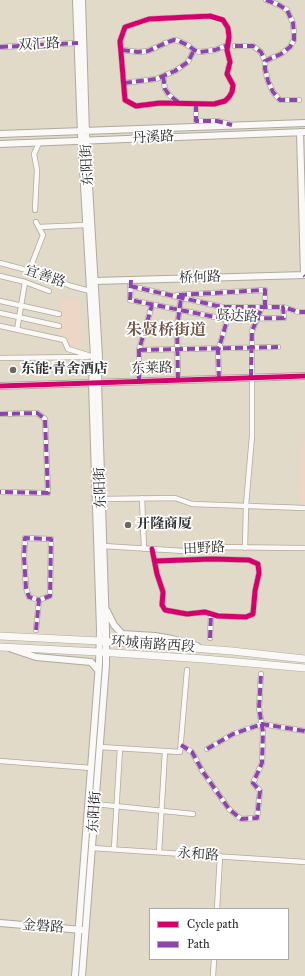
<!DOCTYPE html>
<meta charset="utf-8">
<style>
body{margin:0}
#map{position:relative;width:305px;height:976px;overflow:hidden;background:#e2dac8;font-family:"IM FELL Great Primer",serif}
canvas{display:block}
.legend{position:absolute;left:149px;top:908px;width:140px;height:52px;box-sizing:border-box;background:#fff;border:1px solid #aaa;margin:0;padding:5px 7px;list-style:none;font-size:12px;color:#2b2b2b}
.legend li{display:flex;align-items:center;gap:8px;height:20px}
.legend b{width:20px;border:1px solid #aaa}
</style>
<div id="map">
<canvas width="305" height="976"></canvas>
<ul class="legend">
<li><b style="height:5px;background:#d6006c"></b>Cycle path</li>
<li><b style="height:5px;background:#8e44ad"></b>Path</li>
</ul>
</div>
<script>
const context = document.querySelector('canvas').getContext('2d');
context.lineJoin = 'round';
function paint(path, color) {
  context.fillStyle = color;
  context.fill(path, 'evenodd');
}
function toPath(rows) {
  const path = new Path2D();
  for (const r of rows) {
    path.moveTo(r[0], r[1]);
    for (let i = 2; i < r.length; i += 2) path.lineTo(r[i], r[i + 1]);
  }
  return path;
}
function strokePath(path, color, width, dash) {
  context.strokeStyle = color;
  context.lineWidth = width;
  context.lineCap = dash ? 'butt' : 'round';
  context.setLineDash(dash || []);
  context.stroke(path);
}
function write(font, color, halo, rows, align = 'center') {
  context.font = font + ' "IM FELL Great Primer","Noto Serif SC",serif';
  context.lineWidth = 3.5;
  context.setLineDash([]);
  context.textBaseline = 'middle';
  context.strokeStyle = halo;
  context.fillStyle = color;
  for (const [text, x, y, turn = 0] of rows) {
    context.save();
    context.translate(x, y);
    context.rotate((+turn || 0) * Math.PI / 180);
    context.textAlign = isNaN(turn) ? turn : align;
    if (halo) context.strokeText(text, 0, 0);
    context.fillText(text, 0, 0);
    context.restore();
  }
}
const built = toPath([
 [60,300,79,300,82,348,70,347,66,341,61,337],
 [302,442,305,442,305,503,299,502]
]);
const street = toPath([
 [266,0,279,5,287,10,293,23,294,34,294,40,290,47,281,54,265,61,265,69,268,81,273,92,280,100,299,100],
 [210,16,223,20,228,28,229,37,227,50,230,62,227,74,233,85,232,92,229,97,225,101,214,104,160,103,136,106,125,100,120,41,125,27,149,19,210,16],
 [235,46,253,46,261,52,265,61],
 [0,47,78,43],
 [122,50,138,52,148,51,168,42,174,40,179,41,189,46,194,50,200,52,215,50,228,45],
 [163,76,165,89,169,95,180,104],
 [124,83,156,79,175,71,188,62,194,50],
 [196,104,196,121,217,121,229,124],
 [35,210,37,170,34,154,39,143],
 [39,227,86,225],
 [0,263,38,273,71,286,90,291],
 [29,271,43,235,36,222],
 [0,276,25,282,49,291],
 [131,280,130,300,225,319,284,318,283,307,299,312,305,312],
 [130,286,222,307,283,307],
 [177,295,265,290,265,307],
 [0,301,59,314],
 [0,313,59,326],
 [0,326,64,340,68,349,94,357],
 [17,330,25,282],
 [139,350,278,347],
 [0,358,88,357],
 [219,379,218,351,231,307],
 [178,380,177,328,181,298],
 [139,381,139,350,152,305],
 [0,414,37,413,45,419,48,493,0,492],
 [142,498,144,549],
 [102,499,175,498,192,504,305,508],
 [103,546,184,551,208,547,305,548],
 [245,548,246,505,252,436,252,331,262,307],
 [152,549,157,574,163,592,162,605,165,610,187,614,205,612,218,616,246,617,253,614,255,591,259,573,258,564,249,560,212,559,155,561],
 [36,630,39,600,50,596,51,539,25,538,24,557,26,588,29,597,39,600],
 [210,638,211,614],
 [181,745,192,752,203,772,229,809,241,819,257,818,260,791,253,783,262,763,263,732,259,708,261,674],
 [100,747,180,752,187,670],
 [207,749,233,734,262,724,305,731],
 [0,761,91,768],
 [95,804,193,814],
 [92,848,305,862],
 [114,849,120,748],
 [159,852,165,751],
 [217,909,220,856],
 [213,976,214,959]
]);
const secondary = toPath([
 [82,0,86,134,99,357,98,382,106,630,106,665,82,976],
 [300,132,304,275],
 [0,134,305,123],
 [0,144,305,132],
 [95,281,305,275],
 [0,386,305,376],
 [107,611,114,625,122,634,155,636,172,639,197,646],
 [12,649,36,657,91,662,98,670],
 [0,923,82,930],
 [75,976,99,664,100,630,92,383,94,357,81,134,76,0]
]);
const primary = toPath([
 [0,636,100,641,232,651,305,659],
 [0,647,99,652,204,659,305,668]
]);
const quiet = toPath([
 [266,0,279,5,287,10,293,23,294,34,294,40,290,47,281,54,265,61,265,69,268,81,273,92,280,100,299,100],
 [235,46,253,46,261,52,265,61],
 [0,47,78,43],
 [122,50,138,52,148,51,168,42,174,40,179,41,189,46,194,50,200,52,215,50,228,45],
 [163,76,165,89,169,95,178,102],
 [124,83,156,79,175,71,188,62,194,50],
 [196,104,196,121,217,121,232,125],
 [304,275,305,276],
 [131,280,130,300,225,319,284,318,283,307,299,312,305,312],
 [130,286,222,307,283,307],
 [179,295,265,290,265,307],
 [139,350,278,347],
 [251,377,252,331,262,307],
 [219,379,218,351,231,307],
 [178,380,177,328,181,298],
 [139,381,139,350,152,305],
 [0,414,37,413,45,419,48,493,0,492],
 [36,630,39,600,50,596,51,539,25,538,24,557,26,588,29,597,39,600],
 [210,638,211,614],
 [181,745,192,752,203,772,229,809,241,819,257,818,260,791,253,783,262,763,263,732,259,708,261,674],
 [207,749,233,734,262,724,305,731]
]);
const cycleway = toPath([
 [210,16,223,20,228,28,229,37,227,50,230,62,227,74,233,85,232,92,229,97,225,101,214,104,160,103,136,106,125,100,120,41,125,27,149,19,210,16],
 [0,386,305,376],
 [152,549,157,574,163,592,162,605,165,610,187,614,205,612,218,616,246,617,253,614,255,591,259,573,258,564,249,560,212,559,155,561]
]);
const markers = [
 [13,370,4,"#6b6862"],
 [128,525,4,"#6b6862"]
];
const streetNames = [
 ["双汇路",39,45,-3],
 ["丹溪路",153,138,-3],
 ["东阳街",88,165,-93],
 ["宜善路",45,277,19],
 ["桥何路",200,278,-2],
 ["贤达路",237,317,2],
 ["东莱路",152,369,-2],
 ["东阳街",101,488,-92],
 ["田野路",204,549,-3],
 ["环城南路西段",153,645,4],
 ["东阳街",95,812,-86],
 ["永和路",198,855,4],
 ["金磐路",43,927,4]
];
const poiNames = [
 ["东能·青舍酒店",21,370],
 ["开隆商厦",136,525]
];
const quarterNames = [
 ["朱贤桥街道",166,331]
];
paint(built, '#edd6c6');
strokePath(street, '#aeaa9e', 6);
strokePath(secondary, '#aeaa9e', 8);
strokePath(primary, '#aeaa9e', 8);
strokePath(street, '#fbf9f7', 4.5);
strokePath(secondary, '#fbf9f7', 6);
strokePath(primary, '#fbf9f7', 7);
strokePath(quiet, '#8e44ad', 4, [8, 4]);
strokePath(cycleway, '#d6006c', 5);
for (const [x, y, r, color] of markers) {
  const dot = new Path2D();
  dot.arc(x, y, r, 0, 2 * Math.PI);
  context.fillStyle = color;
  context.fill(dot);
  strokePath(dot, '#fff', 1.5);
}
write('14px', '#2b2b2b', '#fff', streetNames);
write('bold 14px', '#2b2b2b', '#fff', poiNames, 'left');
write('bold 16px', '#6f5648', '#fff', quarterNames);
</script>
